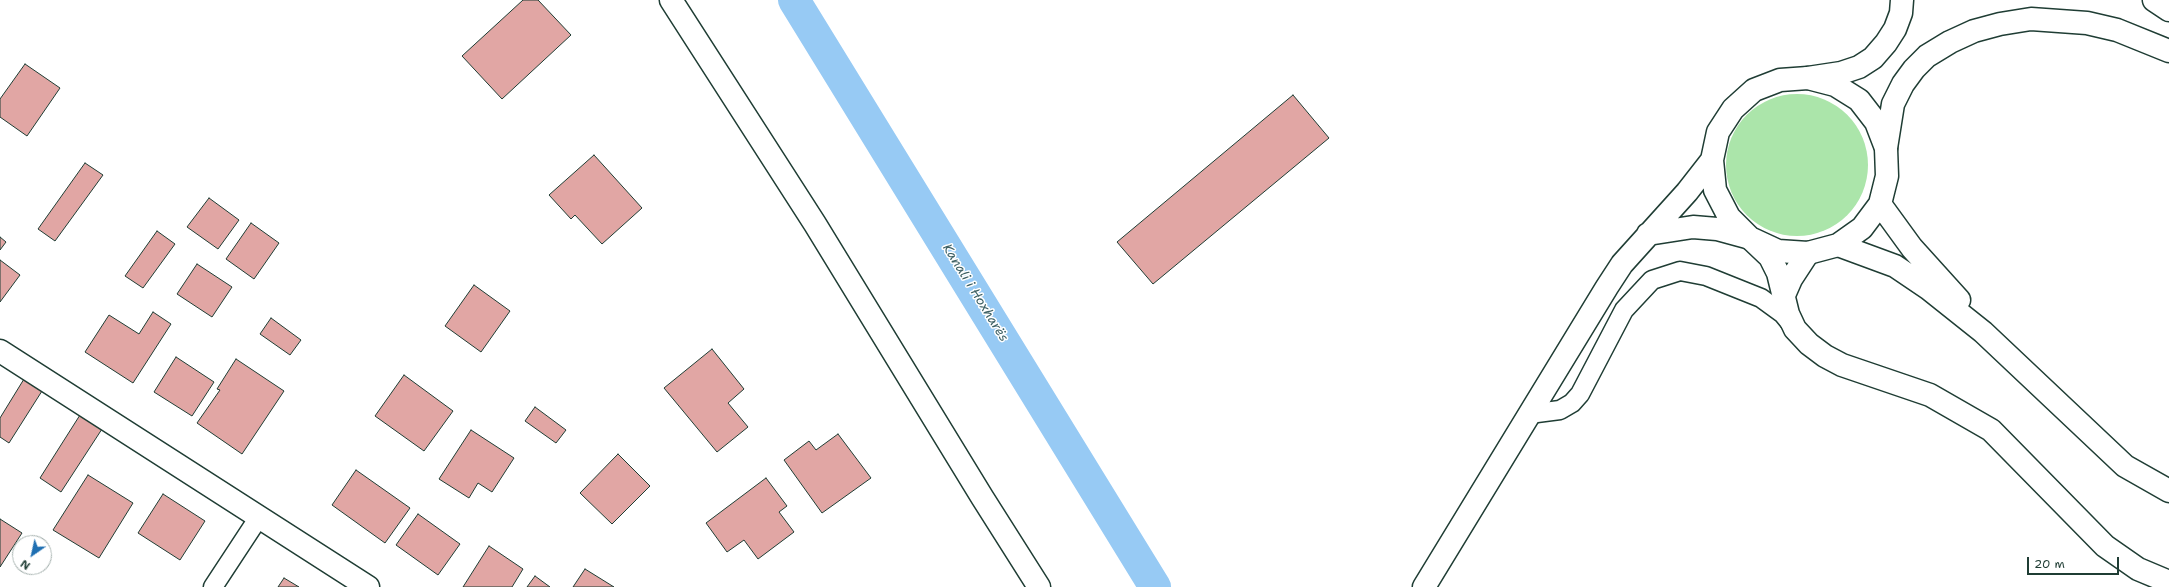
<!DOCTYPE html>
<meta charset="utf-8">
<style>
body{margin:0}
#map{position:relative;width:2169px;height:587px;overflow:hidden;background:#fff;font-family:"Shantell Sans",sans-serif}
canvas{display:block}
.north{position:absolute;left:12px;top:535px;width:40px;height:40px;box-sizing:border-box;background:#fff;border:1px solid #a5b1ae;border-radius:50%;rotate:214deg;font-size:11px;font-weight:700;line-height:16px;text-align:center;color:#1f3d34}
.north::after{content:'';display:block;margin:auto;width:14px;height:18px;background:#1f6fb2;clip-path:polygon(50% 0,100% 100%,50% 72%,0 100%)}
.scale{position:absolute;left:2027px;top:557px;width:92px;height:18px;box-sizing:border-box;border:2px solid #1f3d34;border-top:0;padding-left:5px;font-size:12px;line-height:14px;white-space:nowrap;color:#1f3d34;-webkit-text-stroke:3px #fff;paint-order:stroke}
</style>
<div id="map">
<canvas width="2169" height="587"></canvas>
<div class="north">N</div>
<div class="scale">20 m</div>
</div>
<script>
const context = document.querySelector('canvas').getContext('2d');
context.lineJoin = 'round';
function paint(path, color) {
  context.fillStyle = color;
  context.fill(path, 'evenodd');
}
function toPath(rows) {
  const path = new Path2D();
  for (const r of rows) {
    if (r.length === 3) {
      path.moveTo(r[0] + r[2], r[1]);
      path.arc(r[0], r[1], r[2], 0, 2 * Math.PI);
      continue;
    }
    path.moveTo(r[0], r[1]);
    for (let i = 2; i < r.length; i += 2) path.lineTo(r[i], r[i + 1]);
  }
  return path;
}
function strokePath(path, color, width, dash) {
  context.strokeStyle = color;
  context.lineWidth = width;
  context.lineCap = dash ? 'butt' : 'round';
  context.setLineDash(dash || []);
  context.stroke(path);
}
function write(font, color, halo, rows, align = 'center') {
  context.font = font + ' "Shantell Sans",sans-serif';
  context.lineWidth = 3;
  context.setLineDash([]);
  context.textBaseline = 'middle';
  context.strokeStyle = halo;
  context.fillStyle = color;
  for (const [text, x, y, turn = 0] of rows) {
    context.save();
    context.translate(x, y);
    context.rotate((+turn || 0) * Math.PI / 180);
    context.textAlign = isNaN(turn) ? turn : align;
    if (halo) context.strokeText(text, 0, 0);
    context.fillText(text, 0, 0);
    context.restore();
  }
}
const green = toPath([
 [1797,165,71]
]);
const canal = toPath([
 [794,0,1155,587]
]);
const building = toPath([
 [523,0,538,0,571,35,502,99,462,56,523,0],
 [25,64,60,88,27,136,0,117,0,99,25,64],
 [1293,95,1329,138,1153,284,1117,242,1293,95],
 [594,155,642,208,602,244,575,215,571,219,549,195,594,155],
 [85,163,103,175,55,241,38,229,85,163],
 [209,198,239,220,218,249,187,227,209,198],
 [251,223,279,243,254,279,226,259,251,223],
 [157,231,175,244,143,288,125,276,157,231],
 [0,237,6,242,0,250,0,237],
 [0,260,20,275,0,302,0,260],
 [197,264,232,287,212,317,177,294,197,264],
 [474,285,510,311,481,352,445,326,474,285],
 [153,312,171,324,133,383,85,352,109,315,139,334,153,312],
 [271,318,301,340,290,355,260,334,271,318],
 [712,349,744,389,728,403,748,427,717,452,664,388,712,349],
 [176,357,214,382,192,416,154,392,176,357],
 [236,359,284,391,242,454,197,423,220,390,217,389,236,359],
 [404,375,453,411,424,451,375,416,404,375],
 [24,379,42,391,9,443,0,437,0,418,24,379],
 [535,407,566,430,556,443,525,421,535,407],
 [80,415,102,429,61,492,40,478,80,415],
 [471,430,514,458,492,492,478,483,469,498,439,479,471,430],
 [838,434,871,478,822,513,784,460,809,441,816,450,838,434],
 [618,454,650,486,612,524,580,493,618,454],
 [356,470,410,508,385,543,332,505,356,470],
 [88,475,133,503,99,558,53,530,88,475],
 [766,478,787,506,779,512,794,532,758,559,744,540,727,552,706,523,766,478],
 [163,494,205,521,180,560,138,533,163,494],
 [418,514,460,544,438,575,396,545,418,514],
 [0,519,22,533,0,567,0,519],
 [489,546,523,569,512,587,463,587,489,546],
 [585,569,614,587,573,587,585,569],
 [535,576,550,587,527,587,535,576],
 [284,578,299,587,278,587,284,578]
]);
const lane = toPath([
 [1529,414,1560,410,1572,403,1580,394,1624,310,1652,280,1680,271,1706,276,1761,298,1783,314,1792,325],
 [213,587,259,517]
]);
const street = toPath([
 [671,0,815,224,982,497,1039,587],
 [1751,239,1770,257,1778,273,1788,314,1795,329,1809,344,1825,356,1842,365,1930,395,1991,430,2105,546,2138,569,2169,582],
 [1784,295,1791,279,1808,253],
 [0,351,368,587]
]);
const secondary = toPath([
 [1880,204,1912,248,1959,300],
 [1648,234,1693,227,1717,229,1750,238,1778,251,1808,253,1838,245,1862,228,1880,204,1887,176,1886,148,1876,122,1859,100,1835,85,1808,78,1780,80,1754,90,1733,109,1718,132,1712,160,1715,190,1729,217,1750,238],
 [1838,245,1895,266,1929,289,1983,332,2125,466,2169,491],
 [1424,587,1607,287,1622,264,1687,192,1712,160]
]);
const highway = toPath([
 [2154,0,2169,10],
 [1808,78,1841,73,1859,67,1873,58,1886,43,1895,29,1901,13,1902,0],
 [1886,148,1893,104,1903,84,1914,69,1927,56,1950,42,1974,31,2000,24,2031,19,2087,23,2117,30,2169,51]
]);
const waterNames = [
 ["Kanali i Hoxharës",975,293,58]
];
paint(green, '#abe5aa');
strokePath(canal, '#97caf4', 32);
paint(building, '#e1a6a4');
strokePath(building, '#1f3d34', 1);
strokePath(lane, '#1f3d34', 21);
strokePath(street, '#1f3d34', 25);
strokePath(secondary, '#1f3d34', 25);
strokePath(highway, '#1f3d34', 25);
strokePath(lane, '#fff', 18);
strokePath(street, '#fff', 22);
strokePath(secondary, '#fff', 22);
strokePath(highway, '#fff', 22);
write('italic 13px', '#3d6064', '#fff', waterNames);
</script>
